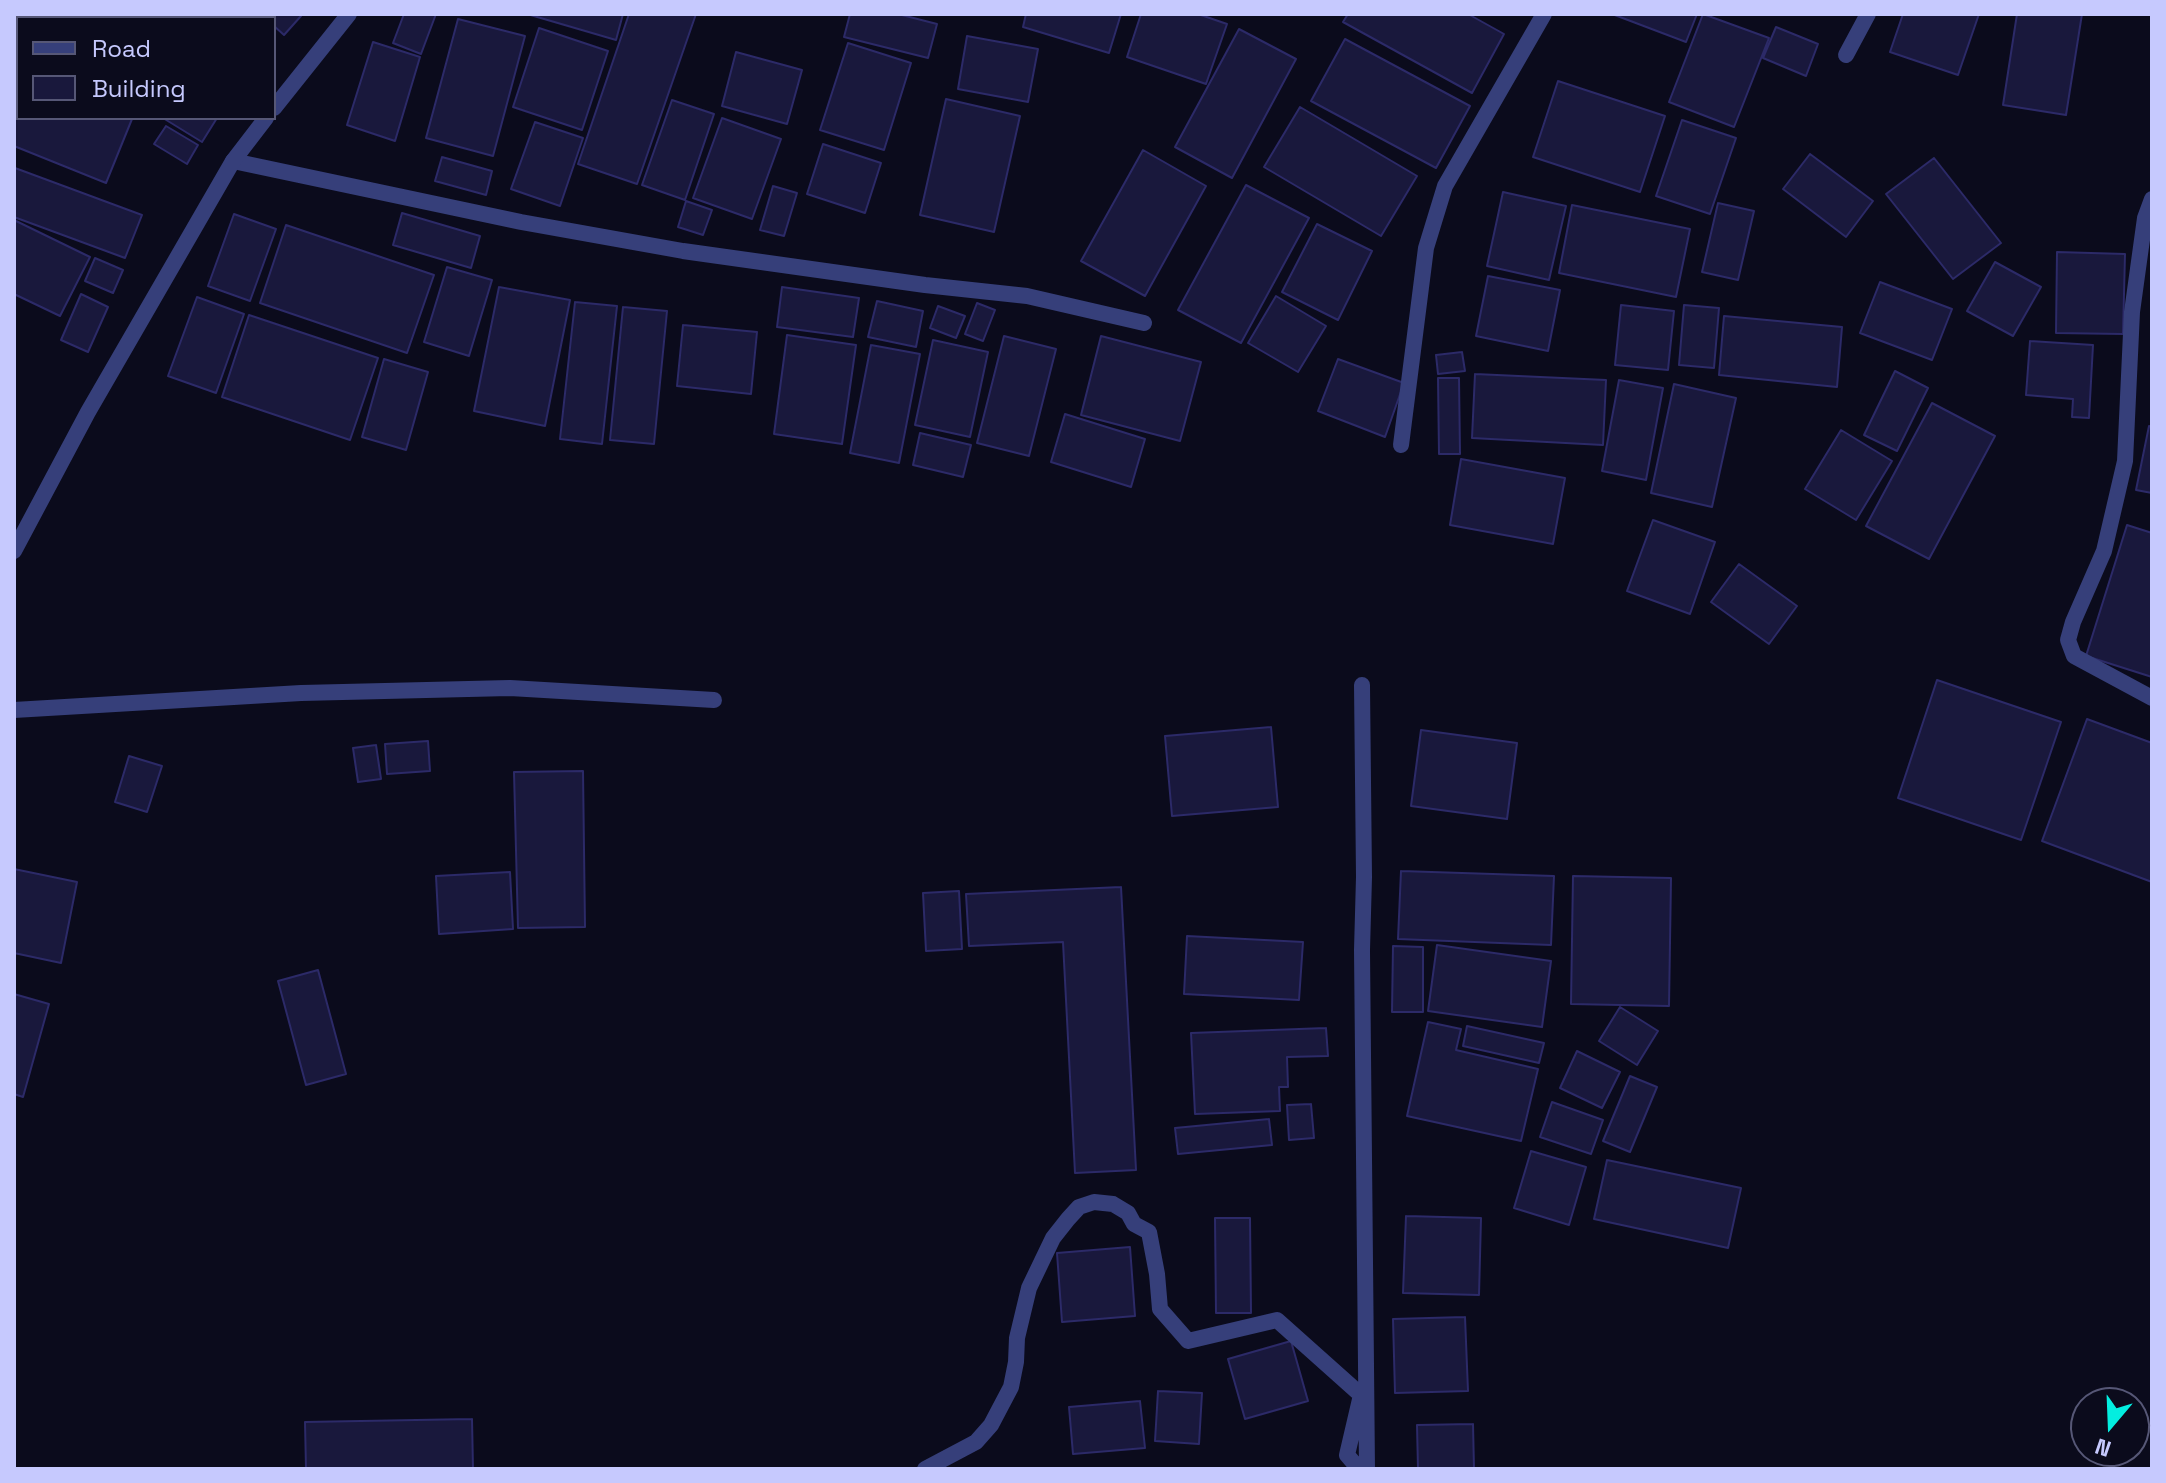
<!DOCTYPE html>
<style>
body{margin:0}
#map{position:relative;width:2166px;height:1483px;overflow:hidden;background:#0b0b1c;font-family:"Space Grotesk",sans-serif}
canvas{display:block}
.frame{position:absolute;inset:0;border:16px solid #c6c9fe;pointer-events:none}
.legend{position:absolute;left:16px;top:16px;width:260px;height:104px;box-sizing:border-box;background:#0b0b1c;border:2px solid #565776;margin:0;padding:10px 14px;list-style:none;font-size:24px;color:#c6c9fe}
.legend li{display:flex;align-items:center;gap:16px;height:40px}
.legend b{width:40px;border:2px solid #565776}
.north{position:absolute;left:2070px;top:1387px;width:80px;height:80px;box-sizing:border-box;background:#0b0b1c;border:2px solid #565776;border-radius:50%;rotate:199deg;font-size:22px;font-weight:700;line-height:32px;text-align:center;color:#c6c9fe}
.north::after{content:'';display:block;margin:auto;width:28px;height:36px;background:#03eee0;clip-path:polygon(50% 0,100% 100%,50% 72%,0 100%)}
</style>
<div id="map">
<canvas width="2166" height="1483"></canvas>
<div class="frame"></div>
<ul class="legend">
<li><b style="height:10px;background:#363f7a"></b>Road</li>
<li><b style="height:22px;background:#19183c"></b>Building</li>
</ul>
<div class="north">N</div>
</div>
<script>
const context = document.querySelector('canvas').getContext('2d');
context.lineJoin = 'round';
function paint(path, color) {
  context.fillStyle = color;
  context.fill(path, 'evenodd');
}
function toPath(rows) {
  const path = new Path2D();
  for (const r of rows) {
    path.moveTo(r[0], r[1]);
    for (let i = 2; i < r.length; i += 2) path.lineTo(r[i], r[i + 1]);
  }
  return path;
}
function strokePath(path, color, width, dash) {
  context.strokeStyle = color;
  context.lineWidth = width;
  context.lineCap = dash ? 'butt' : 'round';
  context.setLineDash(dash || []);
  context.stroke(path);
}
const building = toPath([
 [76,14,183,14,188,18,82,18,76,14],
 [214,14,244,14,240,18,218,18,214,14],
 [261,14,299,14,301,16,284,35,274,26,274,18,265,18,261,14],
 [404,14,436,14,421,54,393,43,404,14],
 [527,14,623,14,616,40,527,14],
 [629,14,696,14,637,184,578,164,629,14],
 [850,14,898,14,937,24,928,58,844,37,850,14],
 [1026,14,1121,14,1109,53,1023,27,1026,14],
 [1141,14,1198,14,1227,24,1206,84,1127,57,1141,14],
 [1348,14,1468,14,1504,34,1472,93,1343,22,1348,14],
 [1612,14,1697,14,1686,42,1612,14],
 [1703,14,1769,38,1734,127,1669,102,1703,14],
 [1903,14,1979,14,1958,75,1890,52,1903,14],
 [2017,14,2082,14,2066,115,2003,105,2017,14],
 [458,19,525,36,493,156,426,138,458,19],
 [1776,27,1818,44,1806,76,1763,58,1776,27],
 [539,28,608,51,582,130,513,107,539,28],
 [1239,29,1296,59,1232,178,1175,147,1239,29],
 [967,36,1038,49,1028,102,958,89,967,36],
 [1345,39,1470,106,1436,168,1311,101,1345,39],
 [373,42,420,57,395,141,347,125,373,42],
 [848,43,911,63,884,150,820,130,848,43],
 [736,52,802,70,787,124,722,106,736,52],
 [17,72,18,118,132,119,106,183,14,146,14,81,17,72],
 [1558,81,1665,116,1640,192,1533,157,1558,81],
 [946,99,1020,116,994,232,920,215,946,99],
 [672,100,714,114,685,200,642,185,672,100],
 [1300,107,1417,176,1381,236,1264,167,1300,107],
 [163,118,217,118,202,142,163,118],
 [722,118,781,139,752,219,693,198,722,118],
 [1682,120,1736,138,1710,214,1656,196,1682,120],
 [535,122,583,138,560,206,511,189,535,122],
 [166,126,198,145,187,164,154,144,166,126],
 [823,144,881,163,865,213,807,194,823,144],
 [1143,150,1206,186,1145,296,1081,261,1143,150],
 [1810,154,1873,201,1846,237,1783,189,1810,154],
 [442,157,492,171,486,195,435,181,442,157],
 [1934,158,2001,243,1953,279,1886,194,1934,158],
 [15,168,142,215,125,258,14,217,15,168],
 [1246,185,1309,218,1241,343,1178,310,1246,185],
 [773,186,797,193,784,236,760,230,773,186],
 [1503,192,1566,206,1549,280,1487,266,1503,192],
 [686,201,712,210,703,235,678,227,686,201],
 [1718,203,1754,211,1738,280,1702,272,1718,203],
 [1572,205,1690,229,1676,297,1559,273,1572,205],
 [402,213,480,236,471,268,393,245,402,213],
 [234,214,276,229,250,301,208,286,234,214],
 [14,220,90,257,60,316,14,294,14,220],
 [1317,224,1372,251,1338,320,1282,292,1317,224],
 [286,225,434,275,407,353,260,303,286,225],
 [2057,252,2125,254,2123,334,2056,333,2057,252],
 [95,258,123,270,113,293,85,281,95,258],
 [1995,262,2041,287,2013,336,1967,311,1995,262],
 [447,267,492,280,469,356,424,342,447,267],
 [1488,276,1560,290,1548,351,1476,336,1488,276],
 [1880,282,1952,309,1932,360,1860,333,1880,282],
 [499,287,570,300,545,426,474,411,499,287],
 [782,287,859,298,853,337,777,327,782,287],
 [81,294,108,307,88,352,61,340,81,294],
 [1276,296,1326,326,1298,372,1248,343,1276,296],
 [197,297,244,314,216,393,168,376,197,297],
 [877,301,923,311,916,347,868,337,877,301],
 [575,302,617,306,602,444,560,439,575,302],
 [977,303,995,310,983,341,965,334,977,303],
 [1621,305,1674,311,1668,370,1615,365,1621,305],
 [1684,305,1719,308,1714,368,1679,365,1684,305],
 [938,306,965,316,956,338,930,328,938,306],
 [623,307,667,311,654,444,610,440,623,307],
 [249,315,378,358,350,440,222,397,249,315],
 [1724,316,1842,327,1837,387,1719,375,1724,316],
 [683,325,757,332,751,394,677,386,683,325],
 [787,335,856,345,842,444,774,434,787,335],
 [1004,336,1056,349,1029,456,977,443,1004,336],
 [1101,336,1201,362,1180,441,1081,415,1101,336],
 [933,340,988,352,970,437,915,425,933,340],
 [2030,341,2093,345,2089,418,2072,417,2073,399,2026,395,2030,341],
 [871,345,920,354,899,463,850,453,871,345],
 [1462,352,1465,371,1438,374,1436,355,1462,352],
 [384,359,428,372,406,450,362,437,384,359],
 [1338,359,1404,383,1385,437,1318,411,1338,359],
 [1895,371,1928,388,1897,451,1864,435,1895,371],
 [1475,374,1606,380,1603,445,1472,438,1475,374],
 [1438,378,1459,378,1460,454,1439,454,1438,378],
 [1619,380,1663,388,1646,480,1602,471,1619,380],
 [1674,384,1736,398,1712,507,1651,493,1674,384],
 [1932,403,1995,436,1929,559,1866,526,1932,403],
 [1065,414,1145,439,1131,487,1051,462,1065,414],
 [2149,426,2152,427,2152,493,2136,490,2149,426],
 [1841,430,1892,461,1856,520,1805,489,1841,430],
 [920,433,971,445,963,477,913,465,920,433],
 [1461,459,1565,478,1553,544,1450,525,1461,459],
 [1653,520,1715,542,1690,614,1627,591,1653,520],
 [2127,525,2152,533,2152,677,2086,656,2127,525],
 [1739,564,1797,606,1769,644,1711,602,1739,564],
 [1937,680,2061,722,2021,840,1898,798,1937,680],
 [2087,719,2152,743,2152,882,2042,841,2087,719],
 [1271,727,1278,807,1172,816,1165,736,1271,727],
 [1421,730,1517,743,1507,819,1411,806,1421,730],
 [428,741,430,771,387,774,385,744,428,741],
 [376,745,381,779,358,782,353,748,376,745],
 [129,756,162,766,147,812,115,802,129,756],
 [583,771,585,927,518,928,514,772,583,771],
 [14,869,77,882,61,963,14,953,14,869],
 [1401,871,1554,876,1551,945,1398,939,1401,871],
 [510,872,513,929,439,934,436,876,510,872],
 [1573,876,1671,878,1669,1006,1571,1004,1573,876],
 [1121,887,1136,1170,1075,1173,1063,942,969,946,966,894,1121,887],
 [959,891,962,949,926,951,923,893,959,891],
 [1187,936,1303,942,1299,1000,1184,994,1187,936],
 [1437,945,1551,961,1542,1027,1428,1011,1437,945],
 [1393,946,1423,947,1423,1012,1392,1012,1393,946],
 [318,970,346,1074,306,1085,278,981,318,970],
 [14,994,49,1004,23,1097,14,1094,14,994],
 [1620,1007,1658,1031,1637,1065,1599,1041,1620,1007],
 [1428,1022,1461,1029,1456,1050,1538,1069,1521,1141,1407,1116,1428,1022],
 [1467,1026,1544,1043,1539,1063,1463,1046,1467,1026],
 [1326,1028,1328,1056,1287,1057,1288,1087,1279,1087,1280,1111,1195,1114,1191,1033,1326,1028],
 [1577,1051,1620,1072,1602,1108,1560,1088,1577,1051],
 [1630,1076,1657,1087,1630,1152,1603,1141,1630,1076],
 [1552,1102,1603,1120,1591,1154,1540,1137,1552,1102],
 [1311,1104,1314,1138,1289,1140,1287,1105,1311,1104],
 [1269,1119,1272,1145,1178,1154,1175,1128,1269,1119],
 [1531,1151,1586,1167,1569,1225,1514,1208,1531,1151],
 [1607,1160,1741,1188,1728,1248,1594,1219,1607,1160],
 [1406,1216,1481,1218,1479,1295,1403,1293,1406,1216],
 [1215,1218,1250,1218,1251,1313,1216,1313,1215,1218],
 [1130,1247,1135,1316,1062,1322,1057,1253,1130,1247],
 [1465,1317,1468,1391,1395,1393,1393,1319,1465,1317],
 [1291,1341,1308,1401,1245,1419,1228,1359,1291,1341],
 [1158,1391,1202,1393,1199,1444,1155,1441,1158,1391],
 [1140,1401,1145,1448,1073,1454,1069,1407,1140,1401],
 [472,1419,473,1469,306,1469,305,1422,472,1419],
 [1473,1424,1474,1469,1418,1469,1417,1425,1473,1424]
]);
const minor = toPath([
 [1846,55,1868,14],
 [233,161,521,222,683,251,925,285,1027,296,1144,323],
 [2152,199,2145,218,2132,312,2125,461,2104,551,2073,622,2068,640,2074,656,2152,698],
 [1401,445,1426,248,1445,186,1544,14],
 [1362,685,1364,877,1362,950,1367,1469],
 [14,710,301,693,510,688,714,700],
 [925,1469,976,1442,991,1425,1011,1387,1016,1362,1017,1338,1029,1288,1053,1238,1068,1219,1079,1207,1094,1202,1113,1204,1128,1213,1134,1224,1149,1232,1157,1274,1160,1309,1188,1341,1277,1320,1361,1395,1347,1455,1359,1469]
]);
const tertiary = toPath([
 [274,108,349,14],
 [14,551,88,412,233,161,266,118]
]);
paint(building, '#19183c');
strokePath(building, '#2c2a68', 2);
strokePath(minor, '#363f7a', 16);
strokePath(tertiary, '#363f7a', 16);
</script>
